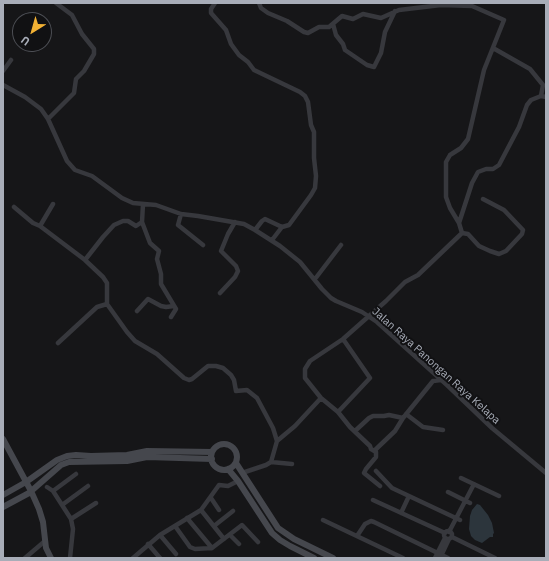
<!DOCTYPE html>
<style>
body{margin:0}
#map{position:relative;width:549px;height:561px;overflow:hidden;background:#161618;font-family:"IBM Plex Sans",sans-serif}
canvas{display:block}
.frame{position:absolute;inset:0;border:4px solid #a8adb8;pointer-events:none}
.north{position:absolute;left:12px;top:12px;width:40px;height:40px;box-sizing:border-box;background:#111113;border:1px solid #4d4f55;border-radius:50%;rotate:217deg;font-size:11px;font-weight:700;line-height:16px;text-align:center;color:#a8adb8}
.north::after{content:'';display:block;margin:auto;width:14px;height:18px;background:#f2b134;clip-path:polygon(50% 0,100% 100%,50% 72%,0 100%)}
</style>
<div id="map">
<canvas width="549" height="561"></canvas>
<div class="frame"></div>
<div class="north">U</div>
</div>
<script>
const context = document.querySelector('canvas').getContext('2d');
context.lineJoin = 'round';
function paint(path, color) {
  context.fillStyle = color;
  context.fill(path, 'evenodd');
}
function toPath(rows) {
  const path = new Path2D();
  for (const r of rows) {
    if (r.length === 3) {
      path.moveTo(r[0] + r[2], r[1]);
      path.arc(r[0], r[1], r[2], 0, 2 * Math.PI);
      continue;
    }
    path.moveTo(r[0], r[1]);
    for (let i = 2; i < r.length; i += 2) path.lineTo(r[i], r[i + 1]);
  }
  return path;
}
function strokePath(path, color, width, dash) {
  context.strokeStyle = color;
  context.lineWidth = width;
  context.lineCap = dash ? 'butt' : 'round';
  context.setLineDash(dash || []);
  context.stroke(path);
}
function write(font, color, halo, rows, align = 'center') {
  context.font = font + ' "IBM Plex Sans",sans-serif';
  context.lineWidth = 4;
  context.setLineDash([]);
  context.textBaseline = 'middle';
  context.strokeStyle = halo;
  context.fillStyle = color;
  for (const [text, x, y, turn = 0] of rows) {
    context.save();
    context.translate(x, y);
    context.rotate((+turn || 0) * Math.PI / 180);
    context.textAlign = isNaN(turn) ? turn : align;
    if (halo) context.strokeText(text, 0, 0);
    context.fillText(text, 0, 0);
    context.restore();
  }
}
const water = toPath([
 [477,504,480,505,488,515,492,523,494,533,493,534,493,537,490,537,482,543,475,540,471,536,469,529,470,516,472,510]
]);
const street = toPath([
 [215,3,211,9,211,13,226,30,231,44,239,55,248,62,254,70,300,92,305,96,308,102,311,125,314,132,314,158,316,176,315,188,311,195,289,225,282,227,265,219,262,221,255,230],
 [259,3,261,8,268,13,287,21,304,32,308,33,319,27,329,27,342,16,353,19,363,14,381,18,399,10,441,5,472,6,504,20,484,70,468,139,461,148,450,155,446,162,446,197,450,208,459,223,462,233],
 [333,24,336,35,343,44,345,50,367,65,374,67,381,53,385,32,395,11],
 [493,48,530,69,543,85,541,96],
 [3,71,11,60],
 [3,85,25,97,41,109,48,119,67,161,75,170,92,176,122,198,133,203,156,205,181,214,198,216,244,224,255,230,280,246,300,262,322,289,331,298,336,301,362,312,377,322,447,385,492,428,546,473],
 [48,119,74,93,76,79,84,71,94,54,94,49,82,34,72,15,56,3],
 [143,204,142,222,150,243,159,251,157,259,161,274,161,284,176,309,171,317],
 [14,207,33,223,40,226,53,204],
 [181,214,178,225,203,245],
 [459,223,472,183,478,172,486,169,493,169,499,165,519,127,527,105,531,100,541,96,546,97],
 [40,226,85,260,103,277,107,283,107,304,127,332,135,341,157,354,184,378,189,380,192,379,208,366,216,366,223,368,231,375,234,380,236,391,247,390,257,398,273,428,277,441,271,462,266,465,242,473],
 [272,240,282,227],
 [85,260,103,237,114,225,123,221,128,221,136,226,142,222],
 [315,279,341,245],
 [220,293,235,277,238,271,236,266,221,251,228,234,235,222],
 [137,311,148,299,161,306,166,307,174,306],
 [58,343,97,307,107,304],
 [338,412,370,378,343,339],
 [406,414,423,427,443,430],
 [355,431,369,418,373,416,384,416,389,415,403,418],
 [277,441,295,426,321,398],
 [374,451,395,431,403,418,433,381,441,380],
 [271,462,292,464],
 [376,471,392,488,460,520],
 [461,478,499,496],
 [380,486,364,473,366,469,376,457,376,452,371,449,370,446,350,427,338,412,321,398,305,378,305,369,310,361,343,339,386,301,405,282,418,275,462,233,468,234,479,246,490,251,499,254,506,251,522,234,523,230,504,210,483,199],
 [47,487,53,491,71,519,73,529,70,558],
 [53,491,76,474],
 [448,492,470,503],
 [211,498,219,510],
 [373,500,445,533],
 [62,505,88,486],
 [201,510,224,539],
 [401,513,409,496],
 [187,518,212,548],
 [71,519,96,503],
 [323,520,403,558],
 [175,526,190,547,195,549,212,548,242,525,258,542],
 [214,526,233,511],
 [448,535,4],
 [449,532,474,484],
 [160,535,176,554],
 [230,535,239,544],
 [357,536,365,524,371,521,374,522,448,558],
 [452,537,495,558],
 [148,544,160,558],
 [25,558,45,541],
 [133,558,160,535,201,510,219,485,228,486,238,481],
 [435,558,445,538],
 [440,558,449,539]
]);
const secondary = toPath([
 [3,439,31,491,39,509,43,522,46,548,51,558],
 [224,457,13],
 [236,463,278,528,294,539,333,558],
 [228,469,238,481,272,533,280,540,290,546,314,558],
 [3,495,26,482,57,460,67,456,76,455,91,456,127,455,147,451,212,452],
 [3,507,29,493,61,465,69,462,127,461,147,457,212,459]
]);
const streetNames = [
 ["Jalan Raya Panongan Raya Kelapa",436,366,42]
];
paint(water, '#2c353c');
strokePath(street, '#37383d', 4.5);
strokePath(secondary, '#45474d', 6);
write('11px', '#a8adb8', '#111113', streetNames);
</script>
